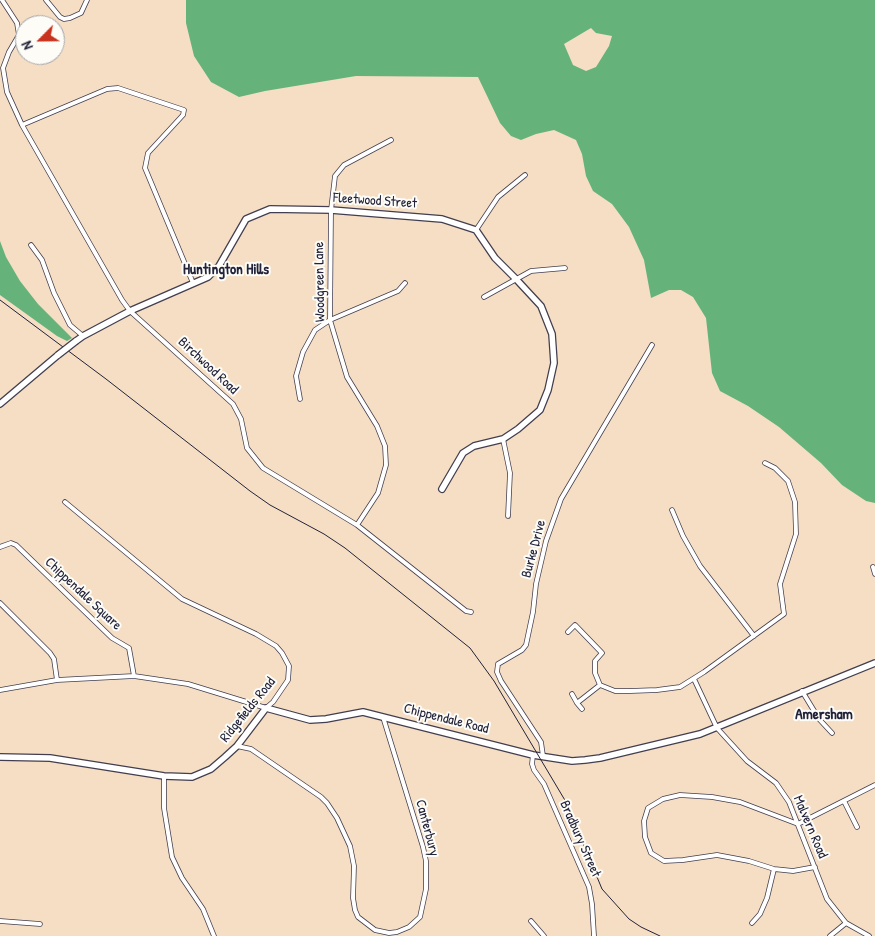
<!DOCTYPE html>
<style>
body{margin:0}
#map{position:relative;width:875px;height:936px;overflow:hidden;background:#f5dec3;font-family:"Patrick Hand",sans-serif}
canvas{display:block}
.north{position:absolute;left:15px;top:15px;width:50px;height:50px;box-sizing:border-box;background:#fdfcf7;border:1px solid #a5a5ac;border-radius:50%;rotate:247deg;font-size:14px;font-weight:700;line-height:20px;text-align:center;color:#22223b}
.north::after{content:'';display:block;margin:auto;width:18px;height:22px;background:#c8321e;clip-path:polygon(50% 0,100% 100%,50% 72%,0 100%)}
</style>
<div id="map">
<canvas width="875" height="936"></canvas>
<div class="north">N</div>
</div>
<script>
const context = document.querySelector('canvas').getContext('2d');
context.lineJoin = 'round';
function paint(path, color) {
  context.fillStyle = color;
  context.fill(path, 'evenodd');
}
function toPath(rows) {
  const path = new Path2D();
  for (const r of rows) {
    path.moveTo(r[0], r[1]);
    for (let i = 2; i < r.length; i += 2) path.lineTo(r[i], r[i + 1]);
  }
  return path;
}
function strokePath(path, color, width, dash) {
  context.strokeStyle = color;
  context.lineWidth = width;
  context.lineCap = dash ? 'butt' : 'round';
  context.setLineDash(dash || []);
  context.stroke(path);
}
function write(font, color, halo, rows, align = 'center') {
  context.font = font + ' "Patrick Hand",sans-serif';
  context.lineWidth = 4;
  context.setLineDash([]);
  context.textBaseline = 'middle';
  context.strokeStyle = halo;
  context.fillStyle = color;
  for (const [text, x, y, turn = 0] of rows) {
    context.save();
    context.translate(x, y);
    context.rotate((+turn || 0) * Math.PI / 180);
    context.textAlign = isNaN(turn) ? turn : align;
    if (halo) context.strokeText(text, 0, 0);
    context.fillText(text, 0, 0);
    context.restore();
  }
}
const forest = toPath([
 [186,0,875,0,875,503,866,501,842,485,821,463,779,427,748,406,720,391,712,373,706,318,693,297,681,290,669,290,651,298,644,260,629,227,612,204,593,191,586,176,582,154,576,140,554,130,536,134,521,140,511,136,500,123,478,77,356,76,265,91,239,97,211,82,194,56,186,23],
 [591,28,596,33,612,36,609,46,596,67,586,71,573,65,564,44],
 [0,241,6,257,20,281,38,304,72,338,67,341,57,336,0,295]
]);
const street = toPath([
 [2,0,17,23,19,35,9,52,3,68,7,92,22,125,122,300,130,311,233,404,241,419,247,448,263,468,357,525,466,611,471,612],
 [46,0,60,17,64,19,70,18,81,13,87,0],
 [22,125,107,89,118,88,184,110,183,115,148,153,145,168,193,283],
 [476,230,498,197,525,175],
 [31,245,42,260,54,293,70,325,83,336],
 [484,297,531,271,565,268],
 [300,399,296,376,303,352,315,330,330,320,398,291,405,283],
 [503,439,510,473,508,516],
 [672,510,683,536,700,566,754,636],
 [357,525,378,493,386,465,385,446,377,426,347,377,330,320,331,210,335,176,344,165,391,140],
 [0,547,11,543,16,545,112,638,129,648,134,676],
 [873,567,875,574],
 [0,603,50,653,54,659,57,680],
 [568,632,575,625,602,653,595,661,595,673,600,685],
 [694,679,717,728,747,761,776,783,789,802,827,899,846,923,869,936],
 [600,685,615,691,630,691,657,690,680,687,704,672,784,614,780,584,796,534,795,502,788,481,775,468,765,463],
 [0,690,57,680,134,676,188,684,266,708,273,702,288,680,289,666,282,653,276,646,256,634,182,599,65,502],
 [802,691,819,719,832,733],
 [572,694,577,703],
 [582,709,577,703,600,685],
 [237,746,251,749,321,797,327,803,337,818,350,846,354,866,353,898,355,910,358,917,375,930,389,933,397,932,409,927,420,917,426,889,426,861,423,847,383,717],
 [533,755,532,764,534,770,544,784,589,887,592,904,594,936],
 [543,756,541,742,501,681,497,672,498,664,522,650,526,645,533,612,536,584,546,541,561,499,652,345],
 [164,776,164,808,172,857,182,878,203,909,214,936],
 [844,801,857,827],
 [815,867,793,871,774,869,749,861,717,855,683,860,664,861,651,853,645,837,644,821,648,808,663,799,680,795,712,797,740,802,798,824,875,785],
 [0,921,40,924],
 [531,921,544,936],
 [752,923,760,914,767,898,774,869],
 [830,936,846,923]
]);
const secondary = toPath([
 [76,341,83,336,130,311,208,277,219,266,246,219,270,209,331,210,442,219,476,230,495,258,516,279,541,306,552,334,554,363,548,390,540,410,518,429,503,439,474,446,463,453,442,489],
 [0,404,58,355],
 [0,757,50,758,164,776,192,777,211,769,225,757,237,746,266,708,310,720,326,719,363,712,533,755,572,761,585,760,600,758,700,734,875,663]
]);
const rail = toPath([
 [0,300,106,379,250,491,270,505,324,534,345,548,470,648,494,681,566,802,602,889,629,919,641,927,660,936]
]);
const secondaryBridge = toPath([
 [58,355,76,341]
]);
const streetNames = [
 ["Fleetwood Street",375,201,4],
 ["Woodgreen Lane",320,282,-91],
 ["Birchwood Road",208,366,43],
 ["Burke Drive",534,549,-75],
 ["Chippendale Square",83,594,43],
 ["Ridgefields Road",248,710,-51],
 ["Chippendale Road",446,719,14],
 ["Malvern Road",810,827,67],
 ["Canterbury",427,828,75],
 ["Bradbury Street",580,839,66]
];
const neighbourhoodNames = [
 ["Huntington Hills",226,270],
 ["Amersham",824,715]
];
paint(forest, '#66b27b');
strokePath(street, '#423e4f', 5.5);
strokePath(secondary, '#423e4f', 8);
strokePath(street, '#fff', 4);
strokePath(secondary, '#fff', 5.5);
strokePath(rail, '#22223b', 1);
strokePath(secondaryBridge, '#423e4f', 8, []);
strokePath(secondaryBridge, '#fff', 5.5);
write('14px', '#22223b', '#fdfcf7', streetNames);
write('bold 15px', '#22223b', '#fdfcf7', neighbourhoodNames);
</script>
